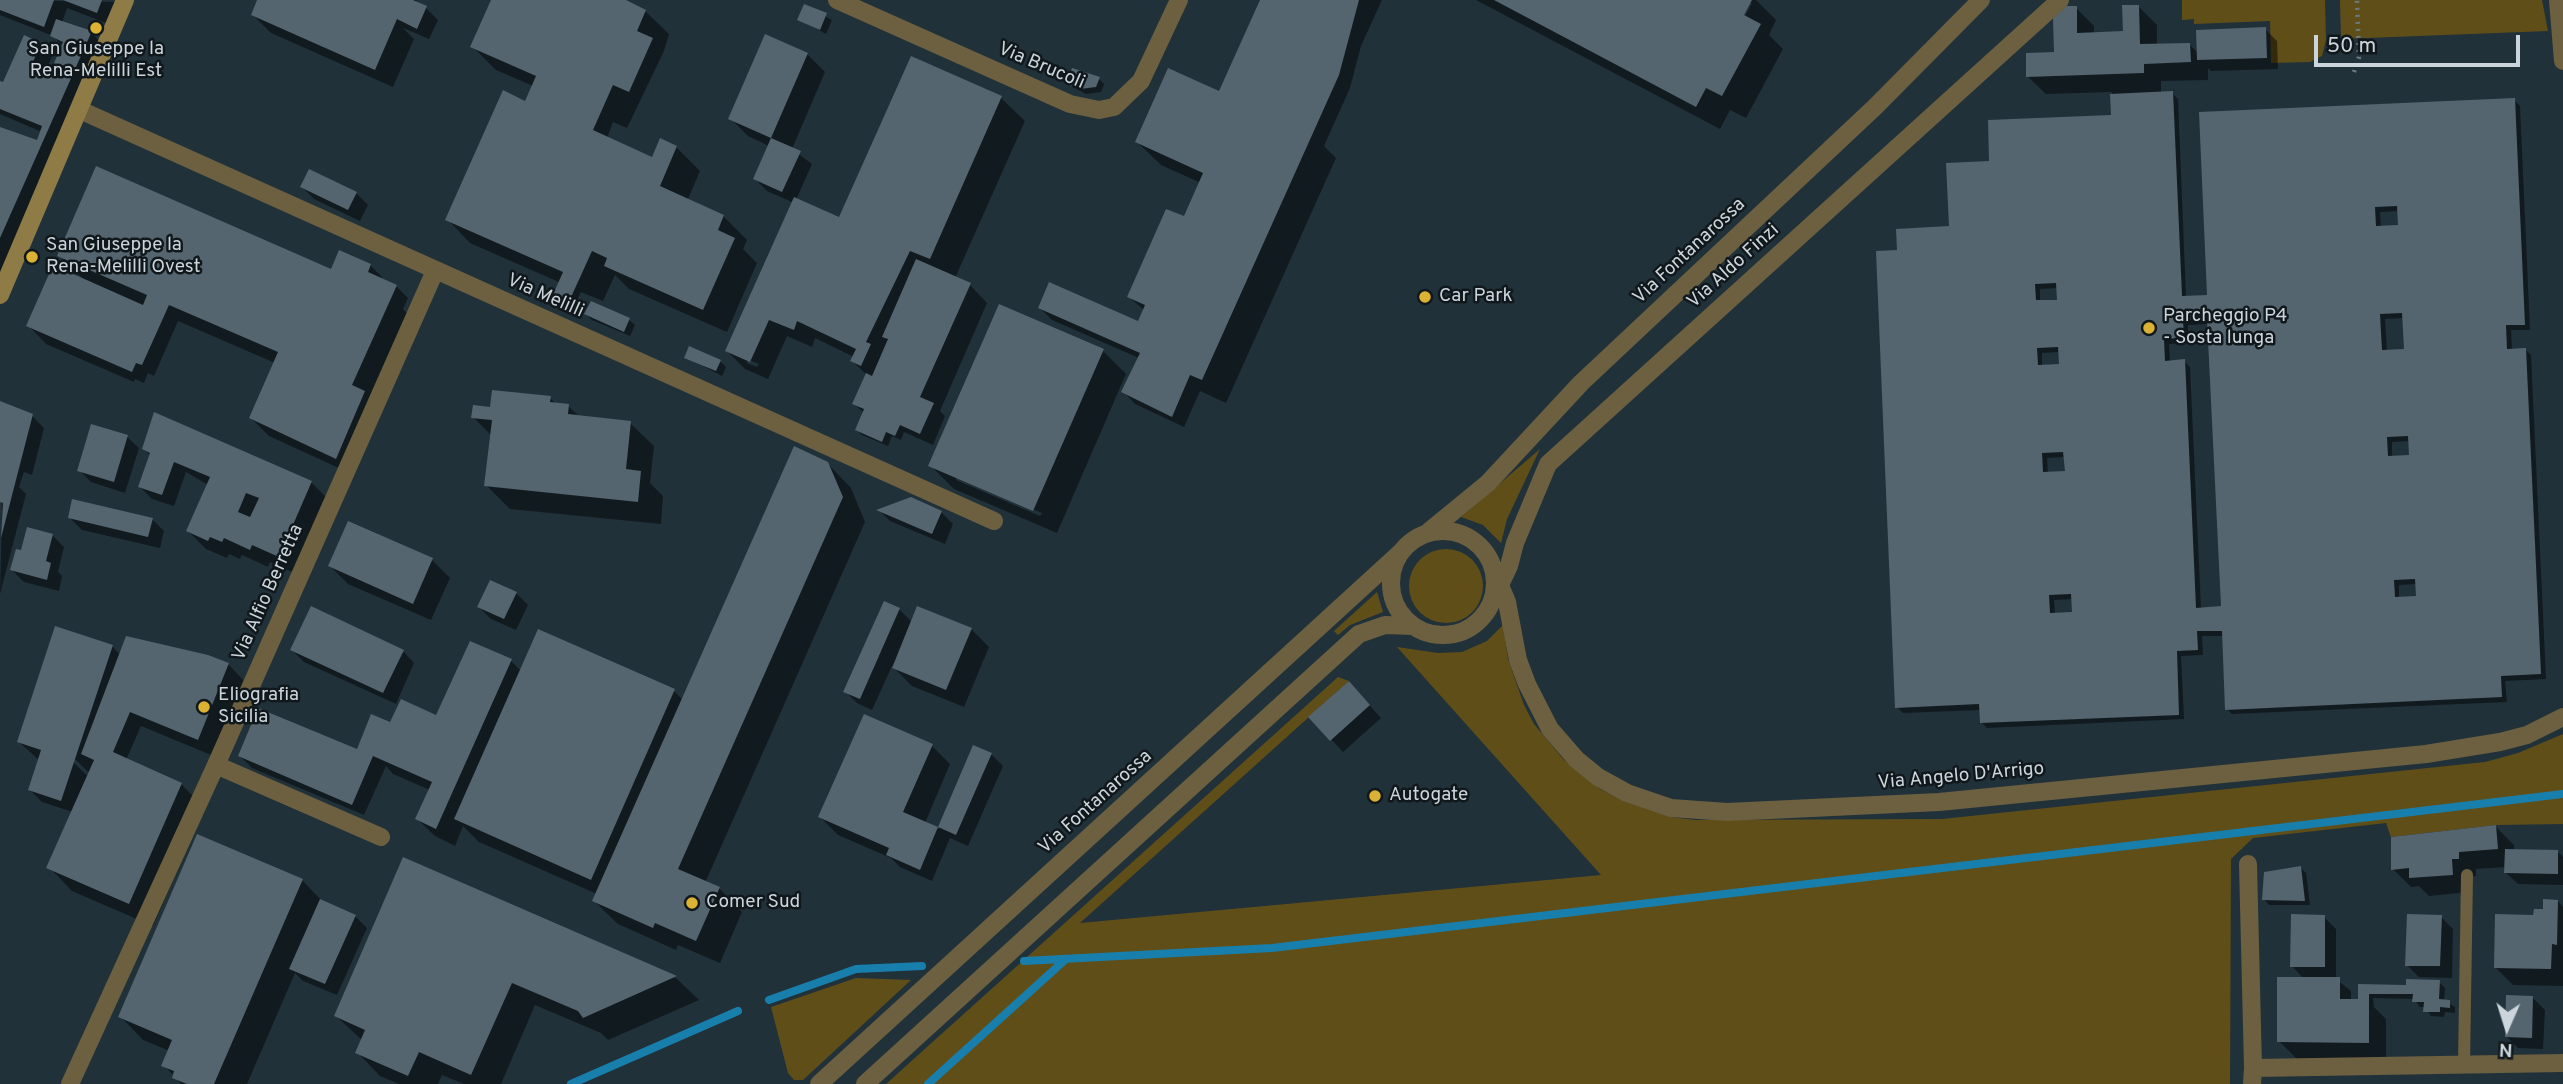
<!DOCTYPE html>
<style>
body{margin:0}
#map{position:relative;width:2563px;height:1084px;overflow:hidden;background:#21313a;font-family:Overpass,sans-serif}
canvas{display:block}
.north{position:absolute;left:2472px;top:993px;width:70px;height:70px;-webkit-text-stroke:5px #11181c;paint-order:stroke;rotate:183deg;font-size:19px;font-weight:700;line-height:28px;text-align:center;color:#cbd5db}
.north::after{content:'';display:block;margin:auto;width:24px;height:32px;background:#cbd5db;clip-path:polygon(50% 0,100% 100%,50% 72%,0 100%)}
.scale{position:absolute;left:2314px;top:35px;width:206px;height:32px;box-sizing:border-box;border:4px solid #cbd5db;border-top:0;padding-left:9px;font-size:21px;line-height:24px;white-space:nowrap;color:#cbd5db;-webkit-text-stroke:5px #11181c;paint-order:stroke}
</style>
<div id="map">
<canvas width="2563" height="1084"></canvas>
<div class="north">N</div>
<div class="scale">50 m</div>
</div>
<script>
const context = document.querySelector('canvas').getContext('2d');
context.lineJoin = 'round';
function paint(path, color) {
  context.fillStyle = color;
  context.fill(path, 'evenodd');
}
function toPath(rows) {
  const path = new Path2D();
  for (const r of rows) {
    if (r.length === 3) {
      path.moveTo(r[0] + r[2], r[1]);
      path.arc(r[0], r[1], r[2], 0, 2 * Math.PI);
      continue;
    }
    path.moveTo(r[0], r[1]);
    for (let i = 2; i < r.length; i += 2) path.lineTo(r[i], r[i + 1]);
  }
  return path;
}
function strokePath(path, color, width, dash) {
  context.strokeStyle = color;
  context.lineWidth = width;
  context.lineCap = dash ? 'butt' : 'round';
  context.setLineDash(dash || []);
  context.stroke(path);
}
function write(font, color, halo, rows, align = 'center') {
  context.font = font + ' Overpass,sans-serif';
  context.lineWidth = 5;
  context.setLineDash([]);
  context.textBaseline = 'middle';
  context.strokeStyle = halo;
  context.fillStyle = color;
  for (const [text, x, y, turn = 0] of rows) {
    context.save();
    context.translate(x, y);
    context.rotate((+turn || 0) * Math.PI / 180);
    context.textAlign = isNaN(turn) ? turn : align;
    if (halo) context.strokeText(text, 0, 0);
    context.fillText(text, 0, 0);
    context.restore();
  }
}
const green = toPath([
 [2182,0,2325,0,2326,40,2322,56,2310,62,2271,63,2270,21,2194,24,2194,19,2182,20],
 [2340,0,2542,0,2548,31,2341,39],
 [1540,449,1507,519,1501,543,1483,525,1461,517],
 [1446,586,37],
 [1377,592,1383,612,1350,625,1338,635,1334,631],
 [1503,625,1508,659,1524,705,1534,724,1564,760,1600,789,1624,801,1671,817,1695,820,1942,819,2485,762,2518,753,2563,734,2563,824,2496,825,2391,837,2386,823,2253,838,2231,859,2230,1084,886,1084,1338,677,1349,681,1080,923,1601,875,1397,647,1438,653,1462,652,1487,641],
 [856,978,911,980,803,1080,794,1080,788,1073,771,1007]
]);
const shadow = toPath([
 [0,0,117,2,109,24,67,8,62,23,91,33,103,44,0,296,0,129,38,142,42,132,0,114,0,83,4,84,40,44,52,56,44,75,51,77,63,46,53,36,0,15],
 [259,0,417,0,415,3,426,8,438,20,429,39,403,28,414,39,393,87,271,33,253,15],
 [493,0,622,0,645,11,669,34,664,51,627,128,613,122,607,138,653,159,661,140,676,147,700,171,688,199,723,216,747,240,743,249,757,263,727,332,629,289,615,275,603,301,581,292,572,310,553,299,561,283,470,243,447,219,526,103,533,86,496,70,472,46],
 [1262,0,1382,0,1361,46,1350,88,1324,146,1336,158,1226,403,1200,391,1184,427,1135,404,1124,392,1139,358,1052,320,1040,308,1138,323,1144,310,1129,297,1185,219,1201,183,1161,165,1137,142,1220,93],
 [1476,0,1756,0,1776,20,1769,35,1783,49,1746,118,1730,110,1720,129],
 [1748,3,1752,3,1741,24,1738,22],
 [805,6,832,20,826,34,799,19],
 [2139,7,2157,25,2157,45,2189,44,2199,54,2265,29,2277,41,2278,69,2211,71,2208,68,2208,80,2161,81,2161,94,2172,93,2178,99,2186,297,2208,296,2514,100,2520,106,2530,330,2511,330,2512,350,2525,349,2531,355,2546,679,2505,681,2507,702,2232,714,2227,709,2224,636,2202,636,2203,655,2181,656,2184,719,1987,728,1982,723,1981,710,1903,713,1897,707,1898,252,1951,228,1991,163,2113,117,2112,92,2046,94,2028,77,2055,54,2076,8,2094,26,2094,34,2125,32],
 [2399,211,2399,227,2381,228,2380,212],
 [2059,288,2059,301,2040,302,2040,289],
 [2404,318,2406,350,2387,351,2385,319],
 [2209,324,2222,608,2201,609,2190,367,2184,361,2170,362,2169,344,2188,343,2188,325],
 [2060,352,2061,366,2042,367,2042,353],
 [2410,441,2411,457,2392,458,2392,442],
 [2065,457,2066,473,2048,473,2047,458],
 [2417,584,2418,598,2399,599,2399,585],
 [2073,599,2073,613,2055,614,2054,600],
 [807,54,825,72,792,149,812,164,796,200,849,224,912,58,1001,98,1025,121,955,278,970,285,987,303,940,411,945,416,933,445,904,432,901,440,892,436,888,446,862,435,857,430,864,413,854,404,867,375,852,361,854,357,815,338,812,347,787,336,768,379,745,369,727,351,794,203,767,191,755,179,769,146,748,136,730,118],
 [747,359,759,364,757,367,747,363],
 [1099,79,1104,84,1101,92,1086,94,1068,84],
 [302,187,356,193,368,205,360,221,314,199],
 [59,255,338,274,370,265,382,277,381,280,396,286,408,298,403,309,414,320,382,411,354,475,269,436,251,418,275,363,178,321,154,376,148,373,144,383,135,379,134,382,46,344,29,326,85,281],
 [591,303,629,320,635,325,630,336,592,320,586,314],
 [1103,351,1126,374,1057,533,954,489,930,465],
 [956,476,1042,513,1040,516,956,480],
 [686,357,720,361,726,367,722,376],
 [550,398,556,404,568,406,580,417,630,423,654,446,650,483,663,496,661,524,510,509,486,485,492,436,473,417],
 [0,403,32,416,44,428,32,475,24,472,19,487,26,494,0,594,2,510],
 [127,437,139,448,125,493,91,482,79,470],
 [144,449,311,482,329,500,297,574,270,562,268,567,242,555,240,559,229,554,227,558,206,549,188,531,208,485,186,472,174,506,152,499,140,487,151,456],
 [827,463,851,488,865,522,705,883,719,888,742,912,720,963,678,945,676,950,618,924,594,901,597,894,479,842,463,826,455,846,435,836,417,819,430,790,393,774,386,766,364,815,252,768,240,756,358,751,390,724,437,717,471,643,511,661,521,671,539,631,674,691,683,700],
 [911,499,941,512,953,524,945,544,890,521,879,510],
 [70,518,152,519,164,531,160,548,82,530],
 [52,535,64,547,58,572,62,576,59,591,24,582,12,570,23,552],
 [432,560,450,578,431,620,348,584,330,566],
 [516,593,528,605,516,630,491,619,479,607],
 [884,603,899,609,912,622,971,629,989,647,964,707,912,686,892,666,872,710,857,703,845,691],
 [112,646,120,655,208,657,229,665,246,683,216,757,141,726,126,760,181,784,205,808,153,926,72,891,49,867,73,812,42,802,30,790,40,761,19,742],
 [73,757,95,779,93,781,73,762],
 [292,650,403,651,414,663,396,704,304,662],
 [1360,695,1381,718,1343,752,1310,717],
 [932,746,950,764,925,823,939,829,974,747,991,754,1003,766,968,846,950,838,932,881,900,867,891,858,838,835,820,817],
 [2496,827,2514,845,2514,851,2558,852,2563,857,2563,885,2518,884,2506,873,2506,867,2476,869,2476,876,2469,877,2470,892,2429,896,2419,886,2411,887,2393,869],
 [404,860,676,978,699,1000,608,1040,601,1033,535,1005,501,1084,464,1084,442,1075,438,1084,399,1084,380,1076,357,1052,362,1040,336,1016],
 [2301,868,2306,873,2310,905,2269,905,2264,899],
 [302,880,324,903,355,916,367,928,337,995,303,981,295,973,247,1084,181,1084,164,1065,170,1051,143,1040,120,1016],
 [2558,901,2563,907,2563,986,2513,985,2495,967,2535,917],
 [2324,917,2336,929,2336,979,2351,991,2351,1001,2363,1001,2360,986,2408,987,2439,982,2445,988,2444,1001,2455,1007,2455,1013,2445,1012,2444,1017,2431,1016,2425,1007,2420,1007,2414,999,2373,998,2374,1007,2386,1019,2386,1060,2297,1059,2279,1041,2304,979,2292,966],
 [2441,917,2453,929,2452,978,2419,977,2407,965],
 [2533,998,2545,1010,2543,1049,2518,1048,2506,1036]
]);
const stream = toPath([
 [1024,961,1272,948,2563,794],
 [769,1000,856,969,922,966],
 [571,1084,738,1011],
 [928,1084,1066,959]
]);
const building = toPath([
 [0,0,54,0,44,27,0,10],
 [63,0,102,0,97,13],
 [257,0,413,0,427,6,417,29,397,19,375,70,251,15],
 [491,0,626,0,646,10,637,31,653,38,629,92,613,85,593,130,652,157,660,138,677,146,660,186,724,215,718,230,735,238,703,310,604,266,607,258,592,251,567,306,551,299,563,272,445,220,503,90,525,101,536,76,470,47],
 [1260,0,1359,0,1339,75,1202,380,1190,375,1172,417,1121,392,1140,353,1038,308,1049,282,1138,321,1145,305,1127,297,1166,209,1184,216,1203,173,1135,142,1168,68,1219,91],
 [1494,0,1752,0,1744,15,1761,24,1722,96,1706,88,1696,107],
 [804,4,827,13,820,30,797,20],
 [2122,5,2139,5,2140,44,2190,43,2191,62,2144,64,2144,73,2026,77,2026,53,2054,52,2053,18,2066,6,2077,6,2077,33,2123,31],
 [56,19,92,31,0,238,0,127,37,140,42,126,0,109,0,81,3,82,24,35,41,43,30,69,49,75,63,42,50,36],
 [2266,27,2267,58,2197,60,2196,30],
 [765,34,808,53,771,138,801,151,782,192,753,179,771,138,728,119],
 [911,56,1002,96,930,259,910,251,866,342,871,344,861,366,850,361,856,349,797,321,794,330,769,320,750,362,725,351,794,197,839,217],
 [1072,68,1100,77,1096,87,1080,89,1066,84],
 [2173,91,2182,296,2207,295,2199,112,2515,98,2525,325,2506,325,2507,349,2526,348,2541,674,2501,676,2502,697,2225,710,2222,631,2197,631,2198,650,2177,651,2179,715,1980,723,1979,704,1895,708,1876,251,1897,250,1896,229,1949,226,1946,163,1989,161,1988,120,2111,115,2110,94],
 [2397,206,2398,225,2376,226,2375,207],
 [2056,283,2057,300,2036,300,2035,284],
 [2402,313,2404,349,2382,350,2380,314],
 [2207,319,2221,606,2196,608,2185,359,2165,361,2164,339,2184,338,2183,320],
 [2058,347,2059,364,2038,365,2037,348],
 [2408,436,2409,455,2388,456,2387,437],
 [2063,452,2065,471,2043,472,2042,453],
 [2415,579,2416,596,2395,597,2394,580],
 [2071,594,2072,612,2050,613,2049,595],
 [96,166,331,269,339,250,371,264,368,272,397,285,352,385,365,391,336,459,249,418,278,352,169,305,142,365,136,363,132,372,26,326,53,265,143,305,147,295,57,256],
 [309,169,357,192,348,210,300,187],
 [916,259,971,283,920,397,934,403,920,434,900,425,895,436,886,432,882,442,855,430,864,409,852,404,866,373,872,376,888,339,882,337],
 [591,301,630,318,624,332,584,314],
 [999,304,1104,349,1033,511,928,466],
 [689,346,721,360,716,371,684,358],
 [492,390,551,396,550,402,569,404,568,414,631,421,626,469,641,471,638,502,484,486,492,420,471,418,473,405,490,407],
 [0,401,33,414,1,538,3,503,0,502],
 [154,412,312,481,279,557,252,545,250,550,224,538,222,542,210,537,208,541,186,531,210,477,174,462,162,495,138,487,150,453,142,449],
 [246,493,259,498,250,517,238,512],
 [91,424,128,435,114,482,77,471],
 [794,446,828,462,843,497,678,869,720,887,696,941,655,923,653,928,592,901],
 [911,497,942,511,932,534,876,510],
 [72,499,153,518,148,537,68,518],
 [348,521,433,558,413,604,328,566],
 [27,527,53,534,46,561,51,563,47,580,10,570,16,549,21,550],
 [490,580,517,592,504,619,477,607],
 [884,601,900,608,860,699,843,692],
 [311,606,404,650,383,693,290,650],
 [917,606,972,628,946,690,892,668],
 [55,626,113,645,61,801,28,790,41,750,17,742],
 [538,629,675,689,591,880,454,819],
 [126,636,208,655,229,663,198,740,130,712,113,752,182,783,129,904,46,868,94,760,81,754],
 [470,641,512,659,436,829,415,819,432,782,373,756,352,805,238,756,258,708,357,749,371,714,390,722,401,699,436,715],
 [1349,681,1370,705,1330,741,1308,717],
 [864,714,933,744,903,812,938,827,920,870,886,855,889,848,818,817],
 [973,745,992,753,956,835,938,827],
 [2496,825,2498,849,2459,852,2459,859,2452,859,2453,875,2409,878,2409,868,2391,870,2391,837],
 [197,834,303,879,214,1084,187,1084,172,1078,174,1071,161,1066,172,1040,118,1017],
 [2505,849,2558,850,2558,874,2504,873],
 [403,857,677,976,583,1018,578,1011,512,983,471,1075,419,1052,408,1076,355,1053,365,1030,334,1016],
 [2301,866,2305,901,2262,900,2264,872],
 [320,899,356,915,325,984,289,969],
 [2543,899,2558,900,2557,945,2552,944,2551,969,2494,968,2495,914,2533,915,2534,909,2543,909],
 [2291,914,2325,915,2325,967,2290,967],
 [2407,914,2442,915,2440,966,2405,966],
 [2277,977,2340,977,2340,999,2358,999,2358,984,2406,985,2406,979,2440,980,2439,999,2450,1000,2450,1008,2440,1007,2440,1012,2423,1012,2424,1002,2412,1002,2413,994,2369,994,2369,1043,2277,1042],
 [2506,995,2533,996,2532,1038,2505,1037]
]);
const path = toPath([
 [2354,72,2359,57,2357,0]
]);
const service = toPath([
 [2464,1064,2467,875]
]);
const minor = toPath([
 [837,0,1070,104,1099,110,1114,107,1141,81,1179,0],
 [2558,0,2563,61],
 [80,110,994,521],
 [1443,583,52],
 [1427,533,1488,483,1581,383,1875,107,1981,0],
 [1494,571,1507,602,1518,660,1527,684,1550,729,1576,759,1598,777,1627,793,1671,808,1727,812,1939,802,2426,754,2500,742,2527,735,2563,717],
 [1492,602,1509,566,1515,543,1548,464,2060,0],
 [216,765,381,837],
 [2248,864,2253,1068],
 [70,1084,216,765,435,271],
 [819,1084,1400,553],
 [865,1084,1359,634,1385,625,1413,626],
 [2252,1084,2253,1068,2563,1063]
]);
const secondary = toPath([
 [0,295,125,0]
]);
const markers = [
 [96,28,7,"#dbb233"],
 [32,257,7,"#dbb233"],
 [1425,297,7,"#dbb233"],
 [2149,328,7,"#dbb233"],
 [204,707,7,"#dbb233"],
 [1375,796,7,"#dbb233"],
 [692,903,7,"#dbb233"]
];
const poiNames = [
 ["San Giuseppe la",96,50,"center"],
 ["Rena-Melilli Est",96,72,"center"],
 ["San Giuseppe la",46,246],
 ["Rena-Melilli Ovest",46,268],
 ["Car Park",1439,297],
 ["Parcheggio P4",2163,317],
 ["- Sosta lunga",2163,339],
 ["Eliografia",218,696],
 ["Sicilia",218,718],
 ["Autogate",1389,796],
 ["Comer Sud",706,903]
];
const streetNames = [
 ["Via Brucoli",1041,67,23],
 ["Via Fontanarossa",1690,252,-43],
 ["Via Aldo Finzi",1734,267,-42],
 ["Via Melilli",545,297,24],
 ["Via Alfio Berretta",269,593,-66],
 ["Via Angelo D'Arrigo",1961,777,-5],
 ["Via Fontanarossa",1096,803,-42]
];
paint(green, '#604e19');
paint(shadow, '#0007');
strokePath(stream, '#187fad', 8);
paint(building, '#546570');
strokePath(path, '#6b7980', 4.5, [2, 5]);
strokePath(service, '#6c6040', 12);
strokePath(minor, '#6c6040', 18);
strokePath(secondary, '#8f7b46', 18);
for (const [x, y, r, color] of markers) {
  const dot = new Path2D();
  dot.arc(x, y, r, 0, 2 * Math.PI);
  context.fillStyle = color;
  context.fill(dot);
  strokePath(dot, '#11181c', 2.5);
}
write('19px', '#cbd5db', '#11181c', poiNames, 'left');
write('19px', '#cbd5db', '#11181c', streetNames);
</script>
